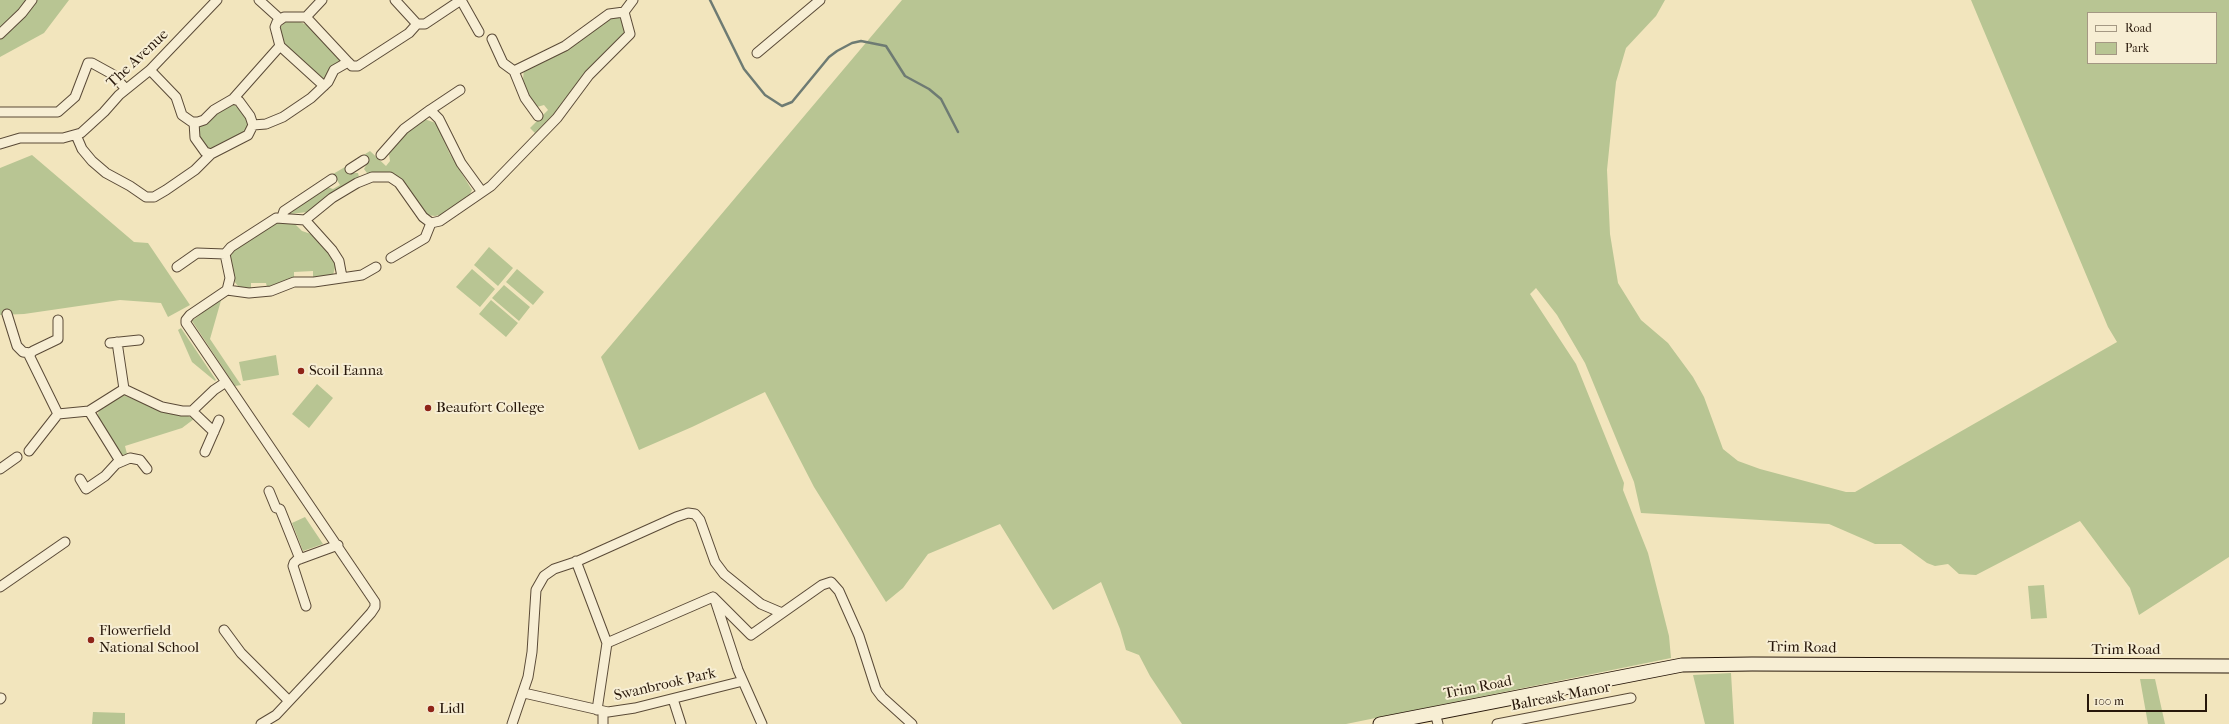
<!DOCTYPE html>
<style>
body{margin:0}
#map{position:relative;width:2229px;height:724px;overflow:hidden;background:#f2e5bd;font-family:"IM FELL French Canon",serif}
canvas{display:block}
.legend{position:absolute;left:2087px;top:12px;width:130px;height:52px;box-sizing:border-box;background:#f7eed4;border:1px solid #a49883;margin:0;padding:5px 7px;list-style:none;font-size:12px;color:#27170a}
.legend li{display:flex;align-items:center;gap:8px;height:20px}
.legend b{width:20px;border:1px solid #a49883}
.scale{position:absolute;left:2087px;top:694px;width:120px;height:18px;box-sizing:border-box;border:2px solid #27170a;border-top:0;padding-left:5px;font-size:12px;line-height:14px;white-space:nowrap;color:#27170a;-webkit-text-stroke:3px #f7eed4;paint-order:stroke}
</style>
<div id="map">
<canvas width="2229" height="724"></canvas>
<ul class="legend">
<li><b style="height:5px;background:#f7eed4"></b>Road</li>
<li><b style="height:11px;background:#b8c593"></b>Park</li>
</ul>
<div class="scale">100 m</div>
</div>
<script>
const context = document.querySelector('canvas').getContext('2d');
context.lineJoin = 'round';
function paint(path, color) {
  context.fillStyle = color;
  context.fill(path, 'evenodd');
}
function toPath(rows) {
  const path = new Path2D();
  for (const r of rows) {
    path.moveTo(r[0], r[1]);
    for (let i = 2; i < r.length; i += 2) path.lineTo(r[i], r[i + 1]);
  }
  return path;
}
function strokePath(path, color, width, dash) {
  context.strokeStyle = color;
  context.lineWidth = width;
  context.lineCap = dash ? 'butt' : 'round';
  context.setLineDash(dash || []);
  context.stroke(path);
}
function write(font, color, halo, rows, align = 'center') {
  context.font = font + ' "IM FELL French Canon",serif';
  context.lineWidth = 4;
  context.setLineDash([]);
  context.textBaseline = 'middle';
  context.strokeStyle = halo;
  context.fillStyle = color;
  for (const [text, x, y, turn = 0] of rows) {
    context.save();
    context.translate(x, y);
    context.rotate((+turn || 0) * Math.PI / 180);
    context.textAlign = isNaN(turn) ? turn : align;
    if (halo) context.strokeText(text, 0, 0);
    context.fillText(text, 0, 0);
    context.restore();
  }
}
const green = toPath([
 [0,0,69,0,44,33,0,57],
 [902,0,1665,0,1656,16,1626,48,1616,82,1607,170,1610,234,1618,283,1641,320,1668,343,1693,377,1704,397,1723,449,1738,461,1760,469,1846,492,1855,492,2117,342,2108,327,1971,0,2229,0,2229,557,2139,615,2130,588,2080,521,1976,575,1959,574,1948,564,1935,566,1927,563,1901,544,1875,544,1829,524,1641,513,1634,482,1585,363,1557,315,1536,288,1530,294,1576,364,1624,483,1623,490,1648,553,1669,636,1671,658,1346,724,1182,724,1150,676,1139,655,1126,650,1120,629,1101,582,1053,610,1000,524,928,554,903,588,886,602,814,487,765,392,692,427,639,450,601,357],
 [2088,13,2216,13,2216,63,2088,63],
 [607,17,619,17,625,27,624,34,591,66,553,115,535,133,530,128,548,110,544,105,537,107,534,105,528,95,523,80,524,68],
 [288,20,298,21,309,26,340,60,323,79,286,47,279,28],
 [233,104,243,112,250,123,248,130,212,149,208,148,199,137,198,128,209,121,218,112],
 [424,119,436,123,450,154,472,190,469,196,444,214,435,216,427,215,392,174,382,172,371,174,367,173,364,169,368,162,362,156,370,151,386,166,390,161,389,154,390,150,404,133],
 [32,155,134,242,148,243,190,305,168,317,161,303,120,300,24,314,0,315,0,168],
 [345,167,350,173,358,173,359,177,308,212,289,214,327,187,333,189,340,185,333,174],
 [280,221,295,224,302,231,314,235,320,240,336,264,333,275,313,277,313,271,294,272,294,278,267,287,266,283,251,283,251,288,248,289,238,286,234,281,230,263,231,255,235,249],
 [489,247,513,268,498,286,474,265],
 [472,269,495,289,480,307,456,287],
 [517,269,544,292,533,305,506,282],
 [504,285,530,307,519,321,492,298],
 [222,297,210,339,241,385,235,386,192,321],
 [491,300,518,323,506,337,479,314],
 [181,328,216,380,215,381,192,362,178,330],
 [276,355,279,375,243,381,239,362],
 [317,384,333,398,309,428,292,414],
 [123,395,164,411,188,416,194,419,182,428,125,446,127,454,122,455,99,420,98,414,99,410,105,405],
 [305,517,323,544,303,551,292,523],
 [2044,585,2047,618,2031,619,2028,586],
 [1731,673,1734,724,1705,724,1693,675],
 [2140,679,2155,679,2165,724,2148,724],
 [93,712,125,713,125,724,92,724]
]);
const stream = toPath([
 [710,0,744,69,765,95,782,106,792,102,829,57,837,51,852,43,861,41,886,46,905,76,929,89,941,99,958,132]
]);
const minor = toPath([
 [259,0,280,19],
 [395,0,417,24,425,24,461,0],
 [461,0,479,32],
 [306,17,322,0],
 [0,34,22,13,32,0],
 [492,39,503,63,514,71],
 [757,53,820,0],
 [150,70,176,97,182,115,192,122,198,122,204,120,214,110,233,99,280,46],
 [324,86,280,46,275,27,277,22,284,17,306,17,348,62],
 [430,110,460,90],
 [0,112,58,112,75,97,88,63,92,63,112,74,126,89],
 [538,116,525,98,514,71,565,46,609,14,624,12,633,0],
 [194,122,195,138,205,152,211,154,248,135,253,125,250,116,239,101,233,99],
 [253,125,266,124,283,117,311,98,328,82,334,70,348,62,352,66,358,66,409,33,417,24],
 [76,135,82,149,92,161,106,173,130,186,146,197,154,197,166,190,195,170,211,154],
 [0,144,20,138,63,138,81,133,104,112,119,95,150,70,217,0],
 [381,155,404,129,430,110,439,119,461,163,482,192],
 [350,169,364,160],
 [282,217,284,211,332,179],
 [391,258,425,238,431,223,440,221,491,186,557,118,589,75,630,34,624,12],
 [177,267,197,253,225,254],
 [342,277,339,261,332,250,305,220,332,198,357,183,372,177,390,177,399,183,423,217,431,223],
 [227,290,230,278,225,254,231,247,276,218,305,220],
 [7,314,17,346,23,352,30,353],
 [58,320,58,339,33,351,29,355,58,414,89,411,124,389,162,407,182,411,192,411,214,390,226,382],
 [117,342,124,389],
 [110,343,139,340],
 [89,411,120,461],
 [192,411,214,432],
 [29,451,58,414],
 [205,452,219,420],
 [0,469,17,457],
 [80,479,86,489,105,476,116,464,130,458,140,460,147,469],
 [269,491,276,508,280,509,300,559],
 [576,561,607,643,597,710],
 [0,587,65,542],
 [713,597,751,635,822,585,831,582,839,591,859,636,876,689,882,697,912,724],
 [715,600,738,670,762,724],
 [306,606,293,566,294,563,297,560,338,545],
 [224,630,241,653,289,701],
 [607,643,713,597],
 [524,693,608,712,635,708,743,681],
 [0,699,1,698],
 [673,699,681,724],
 [603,712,603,724],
 [1435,713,1438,724],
 [261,724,276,715,353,633,371,613,375,607,375,602,186,323,186,320,190,315,227,290,249,293,271,291,294,282,314,282,362,275,376,267],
 [512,724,528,677,532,652,536,590,544,576,554,569,578,561,676,517,688,513,695,514,700,520,715,562,724,574,761,604,782,613],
 [1497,724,1631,698]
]);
const secondary = toPath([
 [1380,724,1682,665,1752,664,2229,666]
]);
const markers = [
 [301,371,4,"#8f2418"],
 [428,408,4,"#8f2418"],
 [91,640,4,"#8f2418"],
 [431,709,4,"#8f2418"]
];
const streetNames = [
 ["The Avenue",138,59,-43],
 ["Trim Road",1802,648,1],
 ["Trim Road",2126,650],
 ["Swanbrook Park",665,685,-13],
 ["Trim Road",1478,688,-11],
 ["Balreask Manor",1561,697,-11]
];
const poiNames = [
 ["Scoil Eanna",309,371],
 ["Beaufort College",436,408],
 ["Flowerfield",99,631],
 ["National School",99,648],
 ["Lidl",439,709]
];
paint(green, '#b8c593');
strokePath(stream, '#6e7b73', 2.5);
strokePath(minor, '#5a4a37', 11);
strokePath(secondary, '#27170a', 15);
strokePath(minor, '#f7eed4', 9);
strokePath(secondary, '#f7eed4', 13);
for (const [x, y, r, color] of markers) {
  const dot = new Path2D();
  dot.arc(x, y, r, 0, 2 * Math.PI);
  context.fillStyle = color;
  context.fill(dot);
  strokePath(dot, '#f7eed4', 1.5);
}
write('15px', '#27170a', '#f7eed4', streetNames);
write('15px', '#27170a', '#f7eed4', poiNames, 'left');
</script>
